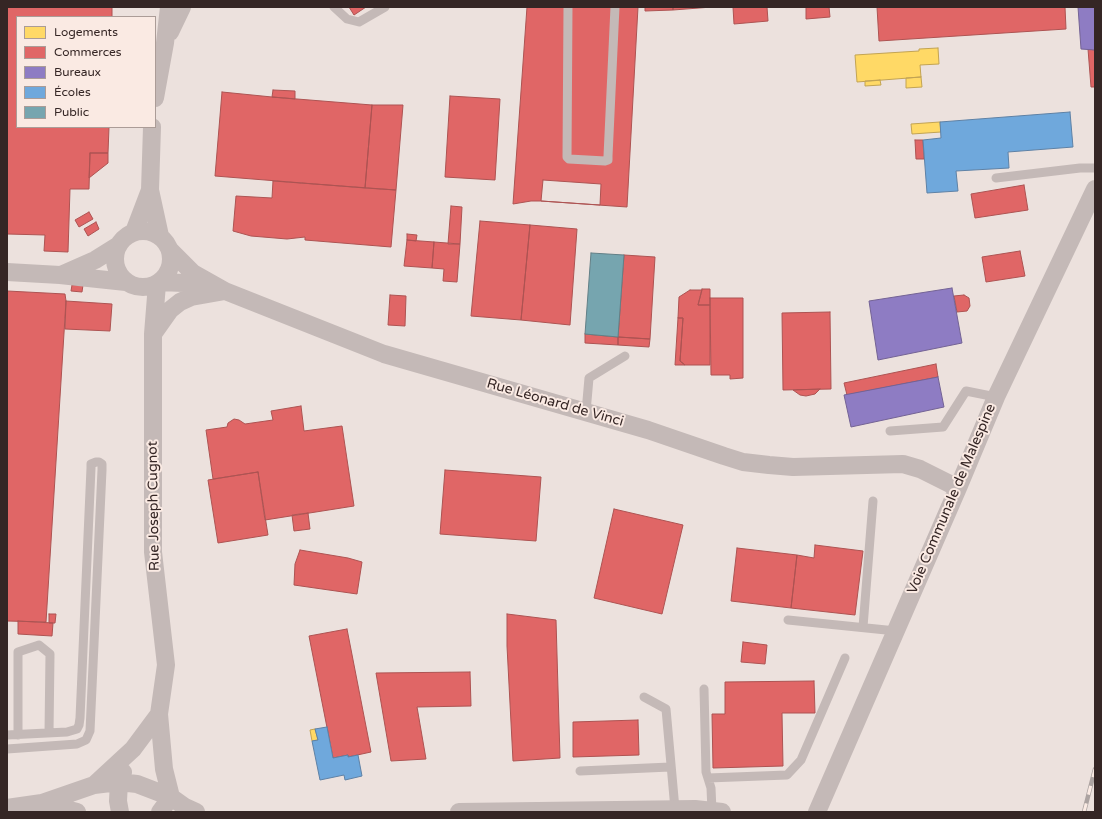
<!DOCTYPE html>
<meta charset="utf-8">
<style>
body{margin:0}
#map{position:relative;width:1102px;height:819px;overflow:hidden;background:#ece1dd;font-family:"Varela Round",sans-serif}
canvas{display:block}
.frame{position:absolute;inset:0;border:8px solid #352625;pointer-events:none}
.legend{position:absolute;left:16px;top:16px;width:140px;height:112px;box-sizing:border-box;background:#faeae3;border:1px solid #ab9c97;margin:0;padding:5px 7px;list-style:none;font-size:12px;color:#352625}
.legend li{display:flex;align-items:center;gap:8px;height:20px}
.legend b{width:20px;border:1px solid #ab9c97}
</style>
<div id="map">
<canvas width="1102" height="819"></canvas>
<div class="frame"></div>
<ul class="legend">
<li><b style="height:11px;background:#ffd966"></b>Logements</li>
<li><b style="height:11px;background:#e06666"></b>Commerces</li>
<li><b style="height:11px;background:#8e7cc3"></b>Bureaux</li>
<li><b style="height:11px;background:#6fa8dc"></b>Écoles</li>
<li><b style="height:11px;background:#76a5af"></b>Public</li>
</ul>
</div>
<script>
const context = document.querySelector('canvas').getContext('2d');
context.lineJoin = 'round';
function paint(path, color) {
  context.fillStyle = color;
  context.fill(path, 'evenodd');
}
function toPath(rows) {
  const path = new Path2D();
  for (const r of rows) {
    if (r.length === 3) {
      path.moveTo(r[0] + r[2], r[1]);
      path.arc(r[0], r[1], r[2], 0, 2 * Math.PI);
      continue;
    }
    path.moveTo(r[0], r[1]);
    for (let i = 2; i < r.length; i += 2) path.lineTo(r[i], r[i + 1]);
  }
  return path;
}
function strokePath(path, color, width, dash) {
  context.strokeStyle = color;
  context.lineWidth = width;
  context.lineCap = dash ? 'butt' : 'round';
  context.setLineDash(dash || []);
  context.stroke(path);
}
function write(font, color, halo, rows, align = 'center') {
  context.font = font + ' "Varela Round",sans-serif';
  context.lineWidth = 4;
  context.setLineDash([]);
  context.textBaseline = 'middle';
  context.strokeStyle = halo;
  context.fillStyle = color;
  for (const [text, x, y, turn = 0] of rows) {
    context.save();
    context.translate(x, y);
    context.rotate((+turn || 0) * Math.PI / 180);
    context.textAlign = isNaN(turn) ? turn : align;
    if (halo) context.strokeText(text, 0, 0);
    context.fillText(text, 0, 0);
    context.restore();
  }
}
const homes = toPath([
 [938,48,939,64,920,65,921,77,857,82,855,55,919,51,919,49,938,48],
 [921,77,922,87,906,88,906,78,921,77],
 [880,80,881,85,865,86,865,81,880,80],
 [940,122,941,132,912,134,911,124,940,122],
 [315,729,318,740,312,741,310,730,315,729]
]);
const shops = toPath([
 [7,7,112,7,112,17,17,17,17,127,109,127,108,153,90,153,89,189,70,189,68,252,44,251,45,235,7,234,7,7],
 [349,7,366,7,354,15,349,7],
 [527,7,638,7,627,207,541,201,531,201,513,204,527,7],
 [645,7,673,7,673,10,645,11,645,7],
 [673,7,712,7,673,10,673,7],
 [733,7,767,7,768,21,734,24,733,7],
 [806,7,829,7,830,17,806,19,806,7],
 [877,7,1065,7,1066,29,879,41,877,7],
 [1088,49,1095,50,1095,87,1091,87,1088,49],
 [273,90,295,91,295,99,272,97,273,90],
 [222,92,272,97,372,105,365,188,215,176,222,92],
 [450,96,500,99,495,180,445,177,450,96],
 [372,105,403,105,396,190,365,188,372,105],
 [915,140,923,140,924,159,916,159,915,140],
 [90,153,108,153,108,163,89,178,90,153],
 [543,180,601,184,600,205,541,201,543,180],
 [273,181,396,190,391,247,305,240,305,237,287,239,251,236,233,231,236,196,272,198,273,181],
 [1024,185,1028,210,975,218,971,194,1024,185],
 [451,206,462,207,460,244,448,244,451,206],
 [89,212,93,219,79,227,75,220,89,212],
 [480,221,530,225,521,320,471,316,480,221],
 [96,222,99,229,88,236,84,229,96,222],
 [530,225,577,229,570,325,521,320,530,225],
 [407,234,417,235,416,241,407,240,407,234],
 [407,240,434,242,432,268,404,266,407,240],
 [434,242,460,244,457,282,443,281,444,269,432,268,434,242],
 [1020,251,1025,276,986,282,982,257,1020,251],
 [624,255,655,257,650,339,618,337,624,255],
 [72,285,83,285,82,292,71,291,72,285],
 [702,289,710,289,710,305,698,305,702,289],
 [690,290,702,290,698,305,710,305,710,365,685,365,680,361,683,318,678,318,679,297,690,290],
 [7,291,65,294,66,301,46,622,7,621,7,291],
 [390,295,406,296,405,326,388,325,390,295],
 [964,295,969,298,970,306,967,311,957,312,954,296,964,295],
 [710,298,743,298,743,378,730,379,730,375,711,375,710,298],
 [66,301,112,304,110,331,65,329,66,301],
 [830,312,831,389,783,390,782,313,830,312],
 [678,318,683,318,680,361,685,365,675,365,678,318],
 [585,334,618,337,618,345,585,343,585,334],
 [618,337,650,339,649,347,618,345,618,337],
 [936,364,938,377,847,395,844,383,936,364],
 [820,389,815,394,806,396,800,395,793,390,820,389],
 [301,406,304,431,342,426,354,506,265,520,258,472,213,479,206,430,227,427,228,423,234,419,239,420,245,424,273,420,271,411,301,406],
 [445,470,541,477,536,541,440,534,445,470],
 [258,472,268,535,218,543,208,480,258,472],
 [614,509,683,525,662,614,594,598,614,509],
 [308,513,310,529,294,531,292,515,308,513],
 [815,545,863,551,855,615,791,608,797,555,814,558,815,545],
 [737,548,797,555,791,608,731,601,737,548],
 [300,550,348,558,362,562,357,594,294,585,295,564,300,550],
 [49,614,56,614,55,623,49,623,49,614],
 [507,614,556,620,560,758,513,761,507,646,507,614],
 [18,621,53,623,52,636,18,634,18,621],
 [347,629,371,752,348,757,348,755,333,758,309,636,347,629],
 [743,642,767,645,765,664,741,662,743,642],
 [470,672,471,706,417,707,426,759,391,761,376,673,470,672],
 [814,681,815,713,782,713,783,766,713,768,712,714,725,714,725,682,814,681],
 [638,720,639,755,573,757,573,722,638,720]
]);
const offices = toPath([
 [1078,7,1095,7,1095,50,1081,49,1078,7],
 [952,288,962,343,878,360,869,301,952,288],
 [938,377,944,407,851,427,844,395,938,377]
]);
const schools = toPath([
 [1070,112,1073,147,1008,152,1009,168,956,171,958,191,927,193,923,140,941,138,940,122,1070,112],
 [327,727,333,758,348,755,348,757,358,755,362,776,345,780,344,775,320,780,312,741,318,740,315,729,327,727]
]);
const public = toPath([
 [591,253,624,255,618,337,585,334,591,253]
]);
const lane = toPath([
 [334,7,347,19,359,22,385,7],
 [568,7,567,157,569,159,605,161,608,160,608,156,615,7],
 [996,178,1080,168,1095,168],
 [586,412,589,378,625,356],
 [890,431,943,427,966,391,996,397],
 [788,620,896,631],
 [863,627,873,501],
 [704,689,706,772,711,788,712,811],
 [644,697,666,709,675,809],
 [7,735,67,732,77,729,79,725,80,718,91,468,91,464,96,462,99,462,102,464,102,470,90,731,86,740,77,744,7,749],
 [18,735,18,652,39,645,50,654,49,733],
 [580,771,670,767],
 [708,778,787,775,801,760,845,658]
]);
const street = toPath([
 [170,32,182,7],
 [155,98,165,43,169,7],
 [152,127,150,190,160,236],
 [143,259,28],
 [134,232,150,190],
 [170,250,193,273,225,291,384,354,648,430,724,456,743,462,769,465,793,467,903,464,920,469,958,488],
 [7,272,60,275,126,282],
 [61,275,95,260,119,245],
 [159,282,184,283,209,288],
 [157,284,153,334,153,552,166,665,159,714,164,769,171,797,160,812],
 [153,334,170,310,180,302,191,297,225,291],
 [94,785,133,749,159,714],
 [42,803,77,812],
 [7,808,42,803,94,785,119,782,137,784,171,797,185,807,196,812],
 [120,812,118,801,119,782,123,772],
 [459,812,695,809,722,812],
 [817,812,958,488,996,397,1095,189]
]);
const rail = toPath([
 [1084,812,1095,769]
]);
const streetNames = [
 ["Rue Léonard de Vinci",555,403,16],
 ["Voie Communale de Malespine",952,499,-67],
 ["Rue Joseph Cugnot",154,506,-91]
];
paint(homes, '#ffd966');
strokePath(homes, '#c2a352', 1);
paint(shops, '#e06666');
strokePath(shops, '#ad5352', 1);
paint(offices, '#8e7cc3');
strokePath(offices, '#736294', 1);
paint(schools, '#6fa8dc');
strokePath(schools, '#5e81a5', 1);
paint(public, '#76a5af');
strokePath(public, '#627f86', 1);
strokePath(lane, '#c4b9b7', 9);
strokePath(street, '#c4b9b7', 18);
strokePath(rail, '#aca3a1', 4.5);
strokePath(rail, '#faeae3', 3, [9]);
write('14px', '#352625', '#faeae3', streetNames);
</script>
